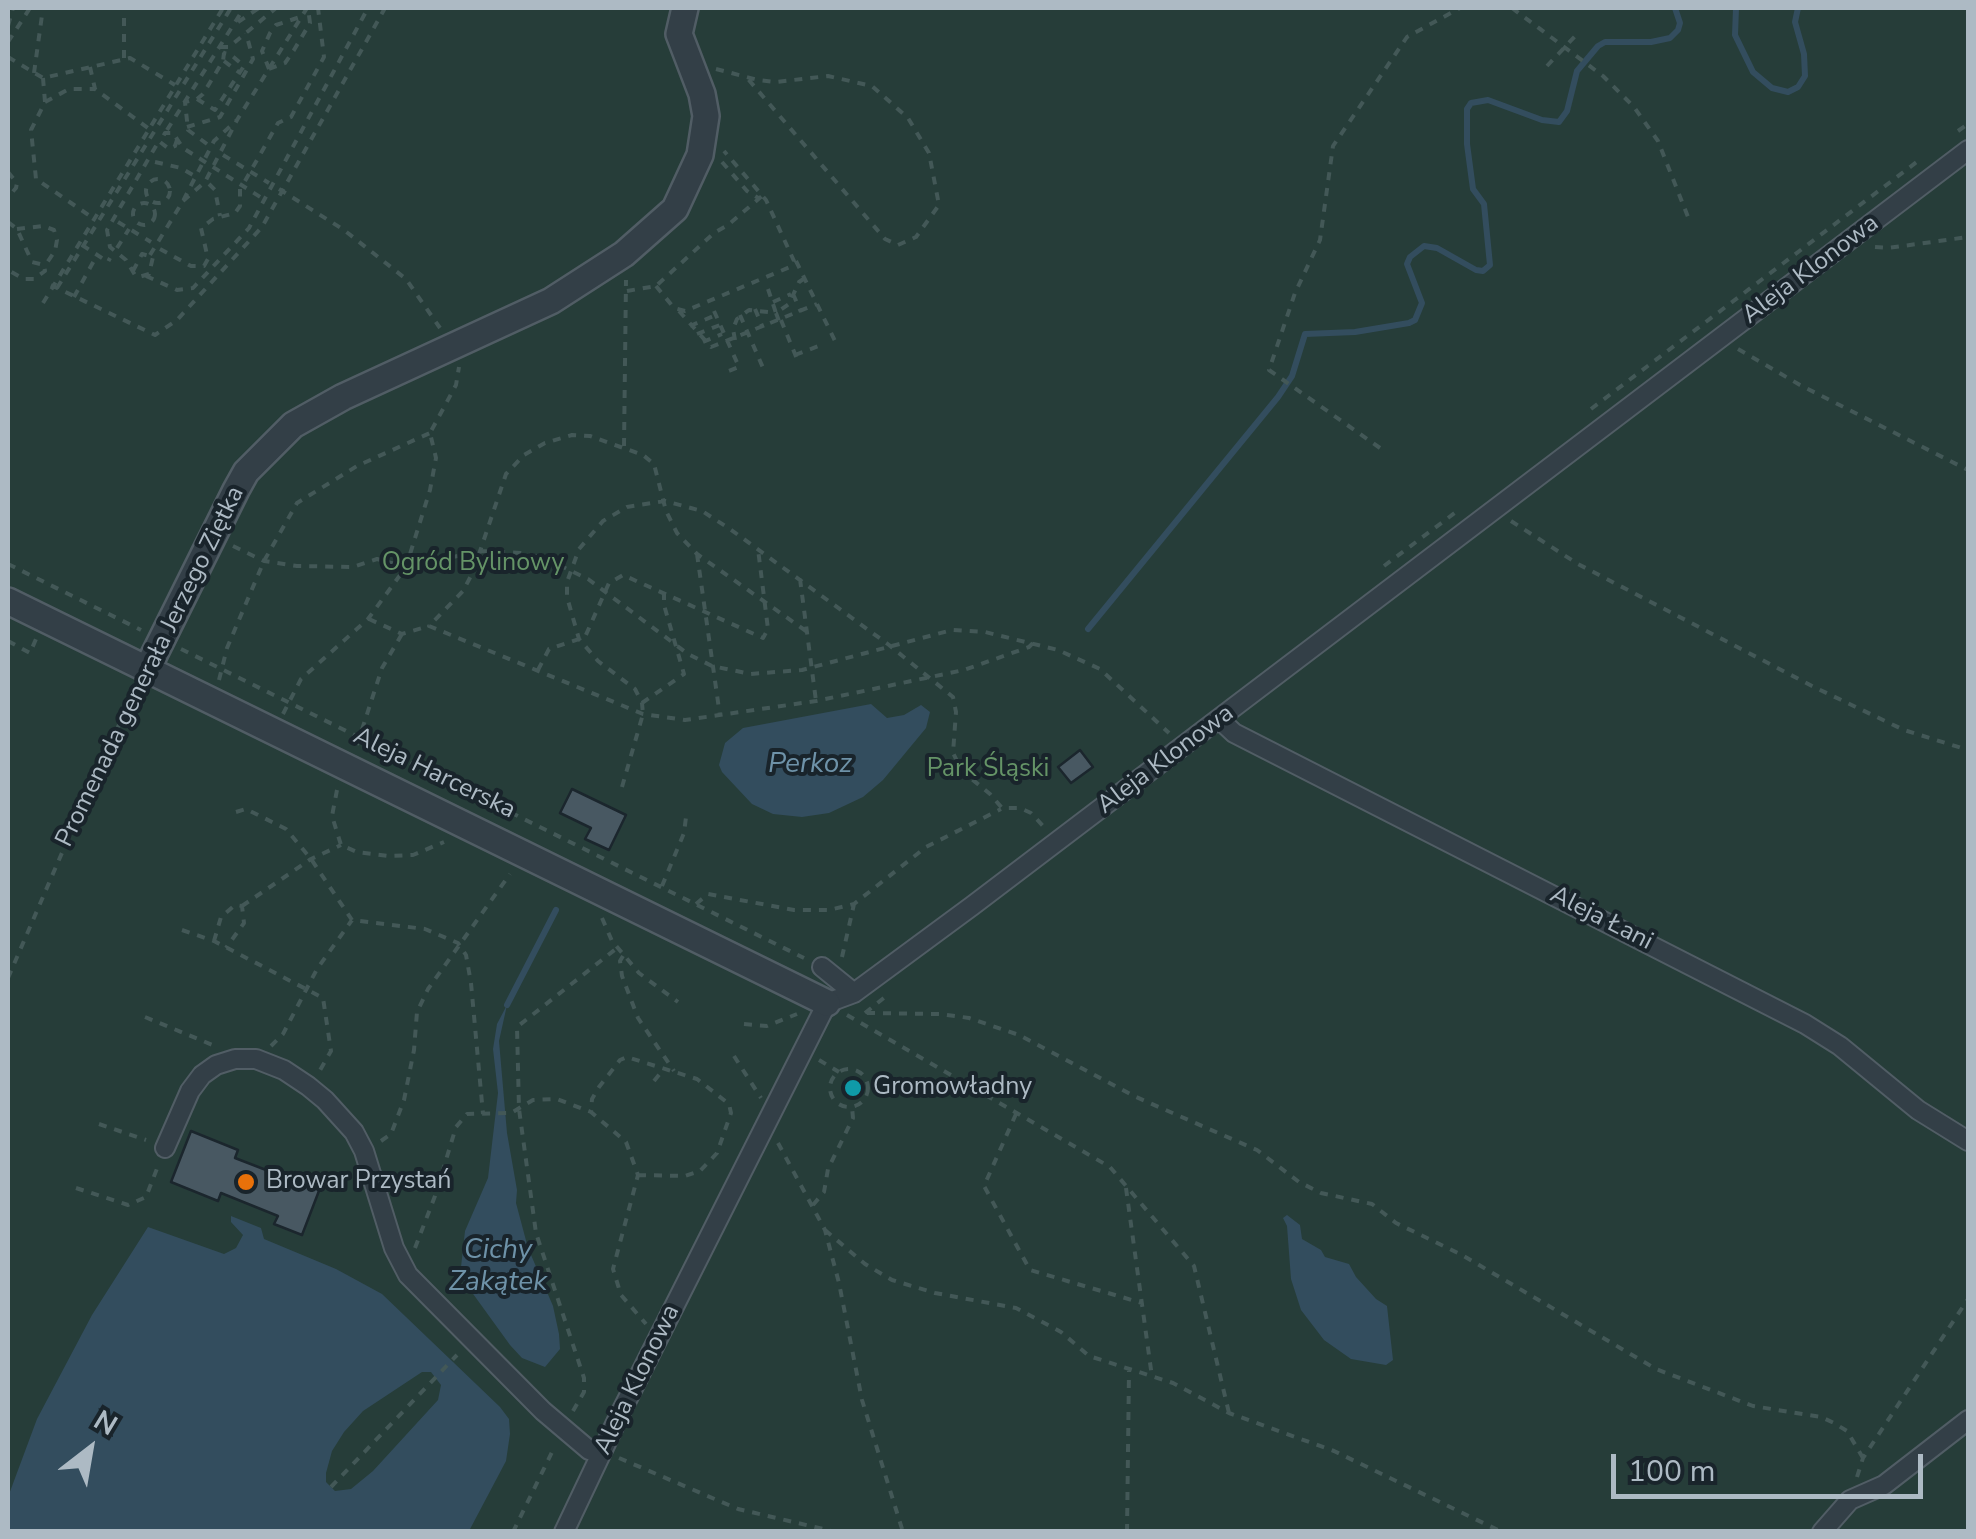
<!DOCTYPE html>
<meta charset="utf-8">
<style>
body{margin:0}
#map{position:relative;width:1976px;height:1539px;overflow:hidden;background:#202e36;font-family:"Nunito Sans",sans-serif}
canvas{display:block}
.frame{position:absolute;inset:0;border:10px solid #adbac4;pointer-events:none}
.north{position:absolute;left:40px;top:1399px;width:100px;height:100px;-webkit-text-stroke:8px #19242b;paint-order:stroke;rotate:31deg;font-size:28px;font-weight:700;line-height:40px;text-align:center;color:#adbac4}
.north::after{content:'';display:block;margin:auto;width:35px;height:45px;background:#adbac4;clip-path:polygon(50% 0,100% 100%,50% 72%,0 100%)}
.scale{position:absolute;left:1611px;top:1454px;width:312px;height:45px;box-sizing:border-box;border:5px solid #adbac4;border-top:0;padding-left:12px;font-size:30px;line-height:35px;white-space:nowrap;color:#adbac4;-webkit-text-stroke:8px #19242b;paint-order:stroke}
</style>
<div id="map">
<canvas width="1976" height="1539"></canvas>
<div class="frame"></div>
<div class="north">N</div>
<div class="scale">100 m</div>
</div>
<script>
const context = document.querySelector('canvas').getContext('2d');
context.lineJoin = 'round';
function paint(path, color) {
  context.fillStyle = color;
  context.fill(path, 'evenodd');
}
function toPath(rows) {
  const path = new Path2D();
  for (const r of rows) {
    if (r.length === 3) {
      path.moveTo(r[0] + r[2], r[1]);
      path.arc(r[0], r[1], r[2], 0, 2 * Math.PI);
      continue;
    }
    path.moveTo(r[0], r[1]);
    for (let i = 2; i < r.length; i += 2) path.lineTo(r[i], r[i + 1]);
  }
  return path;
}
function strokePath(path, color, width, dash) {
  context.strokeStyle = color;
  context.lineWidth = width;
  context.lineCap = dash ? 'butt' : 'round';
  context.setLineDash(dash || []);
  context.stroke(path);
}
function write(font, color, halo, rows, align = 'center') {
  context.font = font + ' "Nunito Sans",sans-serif';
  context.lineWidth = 8;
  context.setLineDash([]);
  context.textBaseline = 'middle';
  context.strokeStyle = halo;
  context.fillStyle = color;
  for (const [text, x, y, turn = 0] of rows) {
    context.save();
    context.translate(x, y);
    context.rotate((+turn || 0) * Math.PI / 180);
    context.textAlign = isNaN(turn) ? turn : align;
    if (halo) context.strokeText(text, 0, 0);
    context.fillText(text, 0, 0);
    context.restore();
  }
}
const green = toPath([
 [8,8,1968,8,1968,1531,8,1532]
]);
const water = toPath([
 [871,704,887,718,904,715,921,705,930,712,926,728,883,780,863,797,829,813,802,817,773,814,752,804,722,772,719,765,725,743,743,728],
 [507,1005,499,1041,507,1133,517,1190,516,1203,528,1248,553,1306,559,1334,560,1349,545,1367,522,1358,510,1345,463,1280,461,1267,465,1231,488,1178,498,1093,493,1049,497,1024],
 [1287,1215,1300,1225,1302,1239,1321,1250,1325,1257,1349,1264,1356,1277,1376,1299,1387,1306,1393,1360,1386,1365,1351,1359,1324,1340,1301,1310,1291,1279,1287,1226,1283,1218],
 [231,1216,261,1228,264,1239,336,1269,382,1294,500,1407,509,1419,510,1434,506,1461,469,1531,8,1531,8,1497,37,1419,92,1315,148,1227,224,1254,236,1248,243,1235,231,1222],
 [422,1372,431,1372,441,1385,438,1400,373,1471,351,1489,335,1491,326,1482,326,1473,332,1451,344,1432,363,1411]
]);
const stream = toPath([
 [1736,8,1735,35,1753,72,1772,88,1788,92,1798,87,1805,76,1804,54,1795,22,1798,8],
 [1088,629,1278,397,1292,376,1305,334,1355,332,1409,323,1415,320,1422,303,1407,264,1410,257,1424,246,1437,248,1476,270,1483,271,1490,265,1484,204,1473,189,1467,144,1467,109,1471,103,1488,100,1542,120,1559,122,1567,111,1577,71,1598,46,1605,42,1651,42,1670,38,1678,30,1680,23,1675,8],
 [507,1005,556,910]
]);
const building = toPath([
 [1080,750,1093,767,1071,783,1058,767,1080,750],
 [572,789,626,815,609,850,585,839,591,828,560,813,572,789],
 [191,1131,238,1150,235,1158,292,1180,295,1172,322,1183,302,1235,274,1224,278,1216,221,1193,218,1201,171,1182,191,1131]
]);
const path = toPath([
 [1512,8,1603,76,1634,107,1658,141,1690,222],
 [238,22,259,8],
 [8,26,13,8],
 [8,42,30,8],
 [220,47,229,47,276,8],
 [8,57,43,78,130,58,175,85],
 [124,58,124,8],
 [224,61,240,73],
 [1547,66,1579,32],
 [90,67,95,89,148,128],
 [269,69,285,63,294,50,310,23,308,8],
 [269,69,262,51,270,33,276,25,300,17],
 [716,69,758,80,776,82,828,76,872,86,908,118,929,153,939,205,916,237,898,245,885,239,748,79],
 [34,73,43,8],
 [43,78,45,102,31,130,36,179,93,218],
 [197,99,215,110,244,66,230,54,224,53],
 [45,102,69,89,95,89],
 [187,127,220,117,253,59,246,33],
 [167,130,244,8],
 [1958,131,1968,124],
 [177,140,175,146,169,149,160,142,165,133,173,133,183,148,265,200],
 [207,144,188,130,185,102,197,99,203,94,223,61,224,53,218,49],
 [223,155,269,183],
 [155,162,181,168,193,175],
 [722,162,747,191,760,199],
 [8,172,17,183,16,188,8,197],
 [158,191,12],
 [245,181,278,123,291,117,324,57,318,8],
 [209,184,215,190,220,216],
 [279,189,344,230,406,279,440,328],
 [183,201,205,182,237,120,307,8],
 [144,214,11],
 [8,222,17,229,32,262,44,265,45,271,34,279,24,279,8,270],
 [118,222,151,242],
 [17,229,43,226,54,230,57,240,55,251,46,264],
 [82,245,108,262,110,258],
 [1875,247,1888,248,1968,237],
 [117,248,129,229],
 [160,249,191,266,204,266,208,259,201,228,213,219,235,213,240,206,240,189],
 [150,255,183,201,214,141,237,120],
 [796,261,837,345],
 [133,271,142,254,153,257,149,274,139,277,135,275,126,260,110,247,107,230,160,139],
 [146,276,177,290,193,288,249,228,368,8],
 [51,285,155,335,177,320,262,227,385,8],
 [656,286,674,308,685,311,790,267,794,261,766,200,724,151],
 [57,288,231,8],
 [768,289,776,313,789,304,799,282,805,278],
 [627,291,656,286,714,233,728,225,762,196],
 [793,294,801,312],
 [74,297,97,255],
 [773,302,791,294],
 [43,303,223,8],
 [755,309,763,328],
 [679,311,711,347,817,304],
 [714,311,739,367,726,372],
 [740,315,764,370],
 [781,320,797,359],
 [690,326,716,315],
 [697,334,720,325],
 [735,340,733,329,737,319,749,310,776,313,779,321],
 [703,342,722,334],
 [1738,349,1800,385,1968,470],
 [795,355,824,344],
 [1591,409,1918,161],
 [624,446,626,280],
 [1380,448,1269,370,1295,293,1320,240,1333,146,1407,37,1460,8],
 [1511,521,1578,564,1814,687,1904,730,1968,750],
 [233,546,264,561,297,566,353,567,377,559,406,567,481,551,521,553,544,558,588,579,688,654,712,666,751,674,802,670,952,630,985,632,1058,650,1100,669,1169,733],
 [697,554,720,716],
 [8,564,141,630],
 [1384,566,1460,509],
 [800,579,816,701],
 [369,619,402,634,429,626],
 [806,631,697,554,677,533,666,511,654,464,643,455,590,436,572,435,545,443,524,455,506,474,473,572,463,591,429,626,643,714,685,720,816,701,964,670,1029,647,1033,643],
 [8,641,30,653,36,639],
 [181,649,804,958],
 [538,670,549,649,585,637,609,583,623,575,763,638,768,629,758,549],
 [219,680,227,648,264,561,297,503,357,466,430,433],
 [642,703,684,674,664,605,664,593],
 [283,714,301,679,368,619,406,567,430,490,436,458,430,433,456,385,459,367],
 [357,745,382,668,402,634],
 [622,787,643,714,642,703,635,689,598,661,579,639,567,597,567,582,579,549,603,521,627,507,665,501,702,511,730,529,889,645,953,697,956,712,953,753,962,771,990,794,1002,808,1020,808,1031,813,1044,827],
 [337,790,332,816,341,845,357,852,389,856,413,855,444,842],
 [236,812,246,809,286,829,311,859,352,920,425,929,458,943,466,955,471,983,483,1114],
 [662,886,684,833,686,817],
 [696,904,708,894,794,910,829,910,854,904,926,847,1001,809],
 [242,906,311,859,341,845],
 [602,918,612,941,639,973,678,1002],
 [182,930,214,941,323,998,331,1051,319,1072],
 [214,941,221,917,235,905,242,906,244,923,226,948],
 [623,956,620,961,622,976,638,1018,674,1071],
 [842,957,854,904],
 [8,978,99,767,135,691],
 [865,1013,885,997],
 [867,1013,940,1014,969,1018,1019,1035,1136,1097,1257,1150,1299,1182,1321,1193,1372,1204,1396,1223,1462,1255,1656,1369,1753,1406,1821,1417,1834,1423,1847,1431,1863,1458],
 [847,1015,1110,1167,1194,1266,1229,1413],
 [145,1017,215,1046],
 [744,1024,767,1026,797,1014],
 [271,1046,283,1034,317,969,352,920],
 [734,1056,761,1098],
 [819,1060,839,1072],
 [849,1088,19],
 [654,1081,663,1070],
 [1016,1114,984,1186,1030,1270,1142,1303],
 [99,1124,146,1140],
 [381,1141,391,1134,404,1100,414,1050,417,1012,428,989,510,874],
 [778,1143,825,1230,839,1283,862,1400,903,1532],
 [638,1175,685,1176,700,1171,717,1153,731,1113,729,1104,697,1079,627,1057,620,1060,599,1087,592,1099,591,1112,626,1142,638,1175,613,1269,621,1295,646,1324],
 [76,1188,128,1205,146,1197,158,1166],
 [1126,1188,1152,1377],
 [813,1205,824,1192,828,1169,853,1118,852,1107],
 [825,1230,865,1264,892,1280,935,1293,1016,1308,1061,1332,1089,1356,1173,1383,1229,1413,1334,1451,1502,1532],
 [415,1248,435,1196,456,1127,467,1114,511,1113,533,1100,557,1099,591,1112],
 [573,1411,584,1392,584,1378,536,1233,519,1109,517,1027,617,948],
 [619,1458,738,1509,836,1532],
 [1857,1477,1863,1458,1968,1299],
 [331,1487,457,1355],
 [513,1532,555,1446],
 [1127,1532,1129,1371]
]);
const pedestrian = toPath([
 [1219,719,1234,733,1805,1024,1840,1046,1918,1110,1968,1141],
 [822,967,854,993],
 [165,1148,190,1091,202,1075,216,1065,235,1059,256,1059,284,1070,308,1086,325,1100,354,1132,364,1151,394,1248,408,1275,543,1411,589,1450,601,1454],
 [564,1532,619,1416,827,1003,854,993,972,906,1968,150],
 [1822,1532,1850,1500,1884,1485,1968,1420]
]);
const minor = toPath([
 [8,601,827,1003],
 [147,669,236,490,246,472,293,425,343,397,551,301,624,254,675,209,700,155,706,116,702,94,679,34,685,8]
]);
const markers = [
 [853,1088,10,"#0f9aa8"],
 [246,1182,10,"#e8710a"]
];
const streetNames = [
 ["Aleja Klonowa",1811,270,-37],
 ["Promenada generała Jerzego Ziętka",151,667,-64],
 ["Aleja Klonowa",1166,760,-37],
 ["Aleja Harcerska",434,774,26],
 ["Aleja Łani",1601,919,27],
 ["Aleja Klonowa",638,1380,-64]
];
const parkNames = [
 ["Ogród Bylinowy",473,564],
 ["Park Śląski",988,770]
];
const poiNames = [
 ["Gromowładny",873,1088],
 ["Browar Przystań",266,1182]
];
const waterNames = [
 ["Perkoz",810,765],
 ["Cichy",498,1251],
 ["Zakątek",498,1283]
];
paint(green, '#263d39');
paint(water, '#334d5e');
strokePath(stream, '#334d5e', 6);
paint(building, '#485862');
strokePath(building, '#1b262d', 2.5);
strokePath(pedestrian, '#515d65', 22);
strokePath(minor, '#515d65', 30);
strokePath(path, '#435857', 4, [8, 8]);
strokePath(pedestrian, '#333f47', 18);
strokePath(minor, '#333f47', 25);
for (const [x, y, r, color] of markers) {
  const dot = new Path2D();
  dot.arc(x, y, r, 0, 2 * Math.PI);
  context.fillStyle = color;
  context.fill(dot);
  strokePath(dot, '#19242b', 4);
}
write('25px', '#adbac4', '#19242b', streetNames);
write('25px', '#659467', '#19242b', parkNames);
write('25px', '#adbac4', '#19242b', poiNames, 'left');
write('italic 28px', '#6e92a8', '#19242b', waterNames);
</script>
